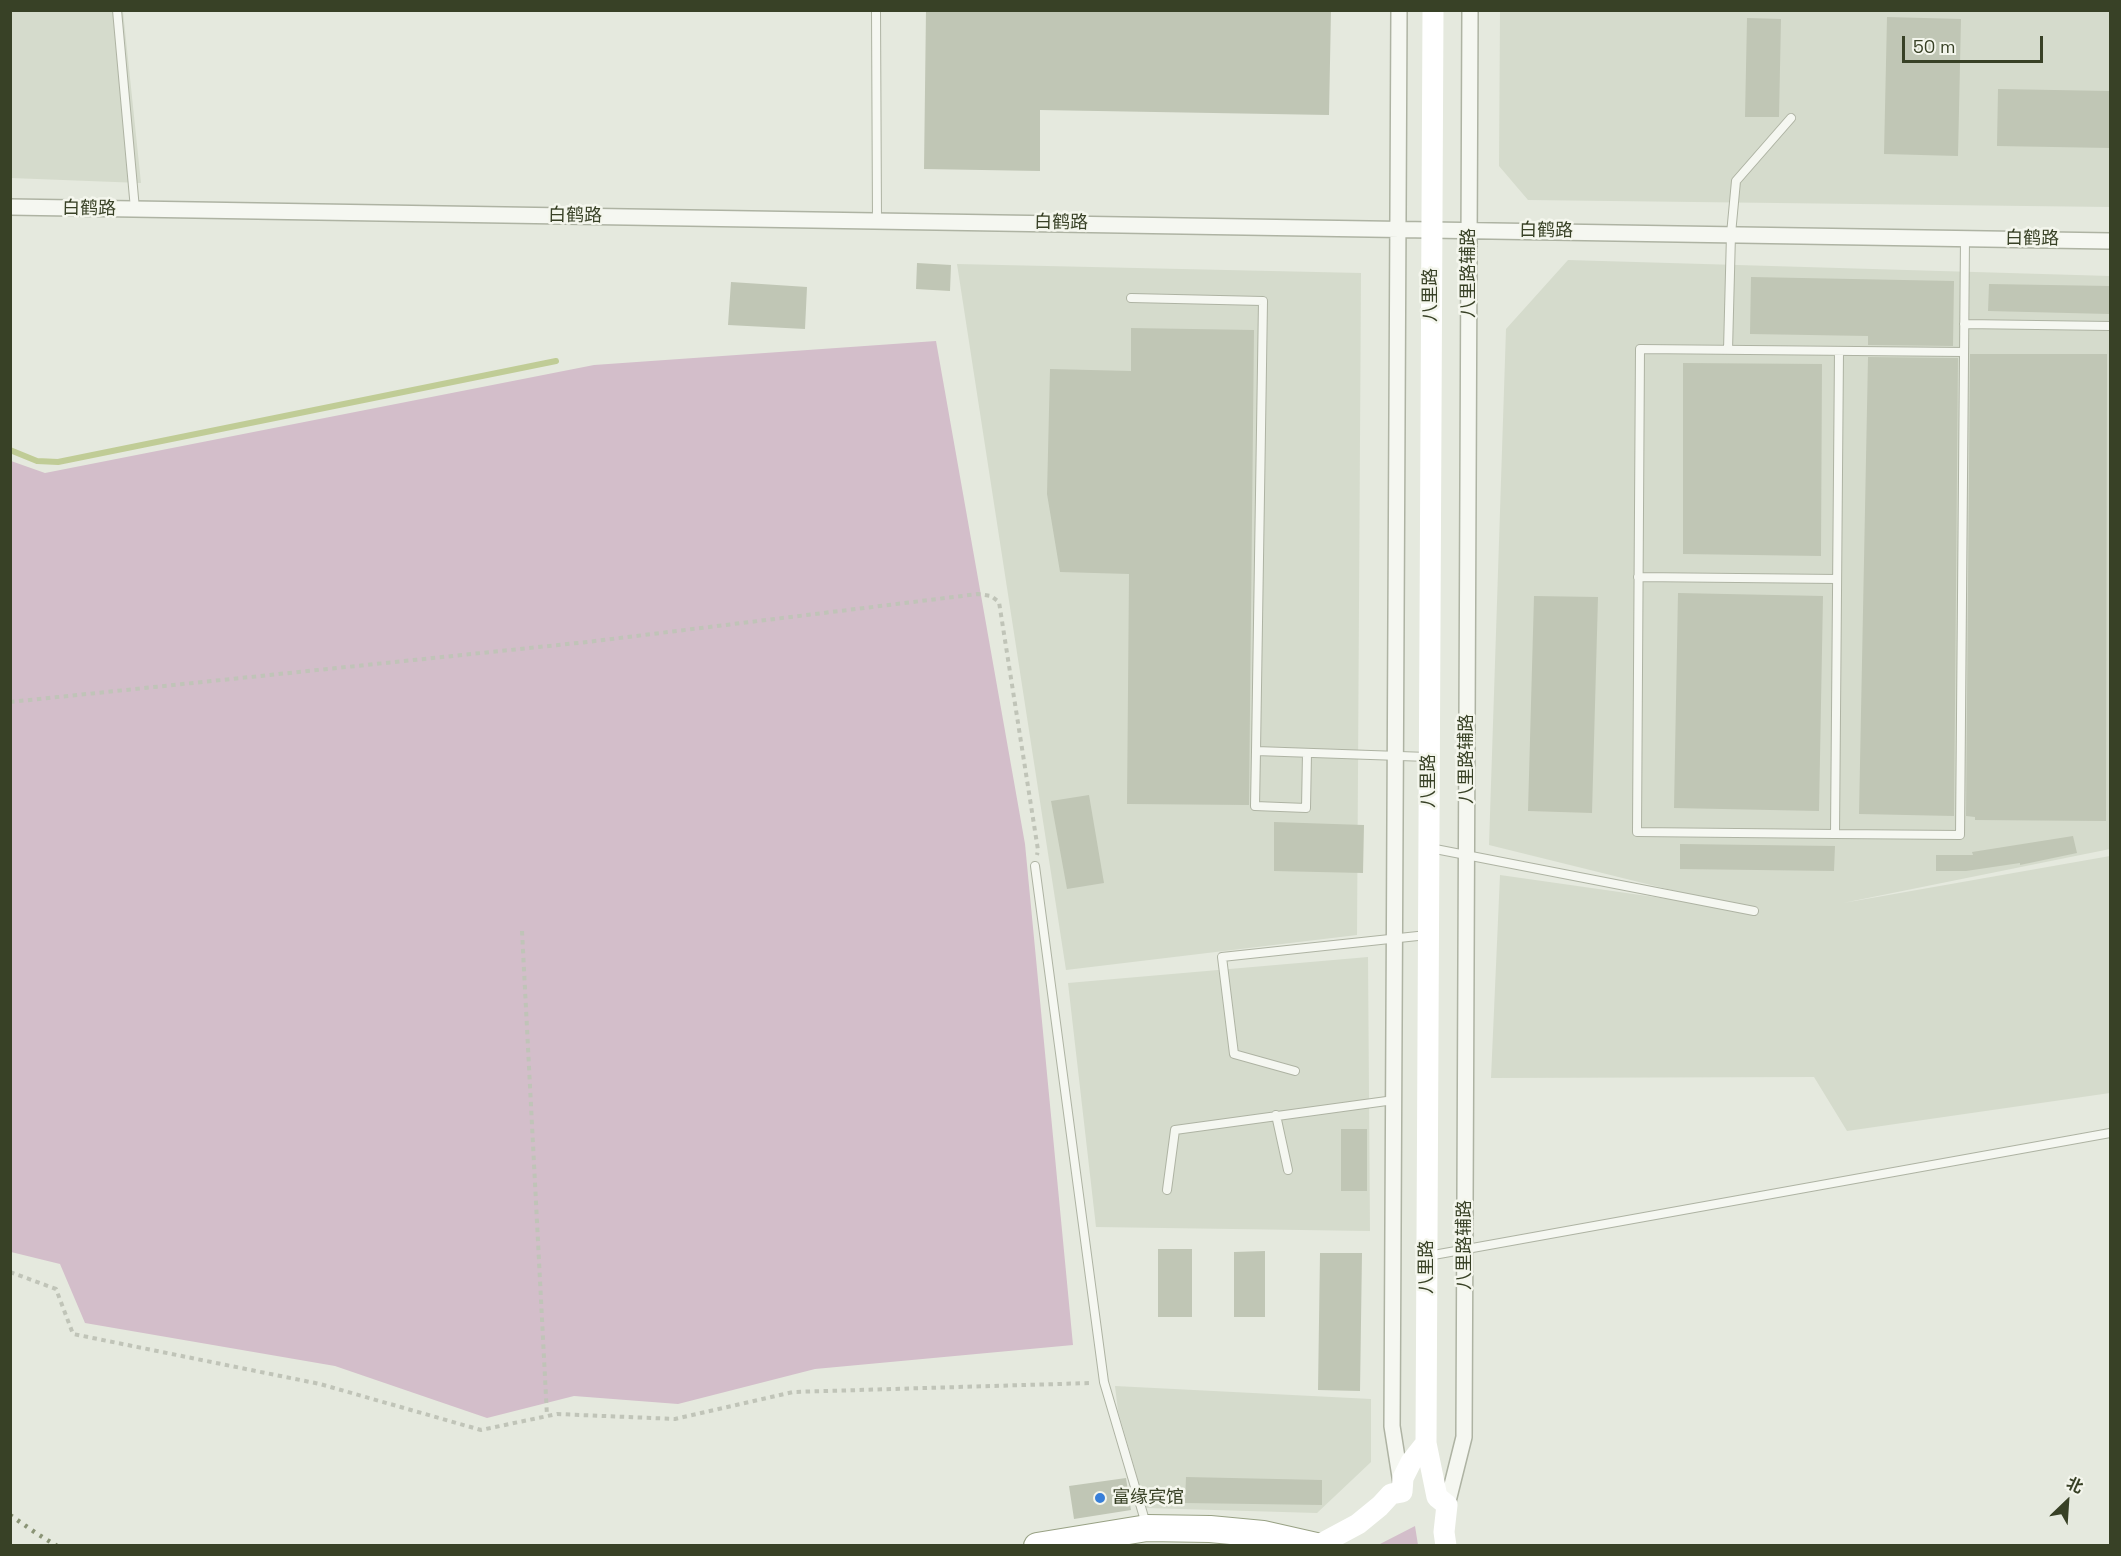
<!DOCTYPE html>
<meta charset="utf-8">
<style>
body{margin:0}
#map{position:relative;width:2121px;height:1556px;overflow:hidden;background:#e5e9de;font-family:"Space Grotesk","Noto Sans SC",sans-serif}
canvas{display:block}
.frame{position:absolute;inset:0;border:12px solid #384126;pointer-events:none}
.north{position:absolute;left:2037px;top:1472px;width:60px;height:60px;-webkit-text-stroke:4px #f4f6ed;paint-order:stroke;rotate:25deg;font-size:16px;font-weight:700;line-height:24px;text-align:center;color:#384126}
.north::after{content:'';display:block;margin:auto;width:21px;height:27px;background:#384126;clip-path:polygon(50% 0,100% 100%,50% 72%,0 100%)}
.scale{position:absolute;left:1902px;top:36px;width:141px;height:27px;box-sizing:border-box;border:3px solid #384126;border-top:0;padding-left:8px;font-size:18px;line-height:21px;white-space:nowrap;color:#384126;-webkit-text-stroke:4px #f4f6ed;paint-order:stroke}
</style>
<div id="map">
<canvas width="2121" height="1556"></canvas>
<div class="frame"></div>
<div class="north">北</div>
<div class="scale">50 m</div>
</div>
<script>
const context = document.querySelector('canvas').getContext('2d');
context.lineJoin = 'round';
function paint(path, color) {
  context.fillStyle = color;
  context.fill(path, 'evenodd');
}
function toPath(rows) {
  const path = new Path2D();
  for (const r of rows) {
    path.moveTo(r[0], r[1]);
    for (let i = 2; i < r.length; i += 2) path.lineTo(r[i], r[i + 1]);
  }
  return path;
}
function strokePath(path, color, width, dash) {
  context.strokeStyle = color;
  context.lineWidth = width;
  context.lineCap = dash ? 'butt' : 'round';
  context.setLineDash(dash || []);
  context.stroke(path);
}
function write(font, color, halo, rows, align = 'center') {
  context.font = font + ' "Space Grotesk","Noto Sans SC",sans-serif';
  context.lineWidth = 5;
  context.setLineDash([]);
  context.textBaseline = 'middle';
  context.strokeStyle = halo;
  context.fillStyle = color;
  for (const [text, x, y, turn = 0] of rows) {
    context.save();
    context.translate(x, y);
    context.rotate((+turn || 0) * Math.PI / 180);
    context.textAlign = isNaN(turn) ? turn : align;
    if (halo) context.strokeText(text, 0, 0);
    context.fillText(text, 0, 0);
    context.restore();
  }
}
const built = toPath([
 [11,11,123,11,141,183,11,178],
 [1500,11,2110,11,2110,207,1528,200,1499,166],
 [1568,260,2110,276,2110,849,1843,903,2110,856,2110,1093,1847,1131,1814,1077,1491,1078,1500,875,1760,912,1489,845,1506,329],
 [957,264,1361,273,1357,935,1066,970],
 [1368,957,1370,1231,1096,1227,1068,983],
 [1115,1386,1371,1399,1371,1462,1317,1513,1146,1508,1118,1411]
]);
const green = toPath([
 [936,341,1025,844,1073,1345,815,1369,678,1404,574,1396,487,1418,335,1366,85,1323,60,1264,11,1252,11,461,45,473,594,365],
 [1415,1526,1418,1545,1380,1544]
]);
const stream = toPath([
 [10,450,37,461,58,462,556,361]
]);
const building = toPath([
 [926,10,1331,10,1329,115,1040,110,1040,171,924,169],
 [1887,17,1961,19,1958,156,1884,154],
 [1747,18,1781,19,1779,117,1745,117],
 [1998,89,2110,91,2110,148,1997,146],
 [917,263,951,265,950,291,916,289],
 [1751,277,1954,281,1953,346,1868,345,1868,336,1750,334],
 [731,282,807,287,805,329,728,325],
 [1989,284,2110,286,2109,314,1988,311],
 [1131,328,1254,330,1249,805,1127,804,1129,574,1060,572,1047,494,1050,369,1131,371],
 [1970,354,2107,354,2106,821,1975,820,1975,817,1966,816],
 [1868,357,1958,358,1954,816,1859,814],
 [1683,363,1822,364,1821,556,1683,554],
 [1678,593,1823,596,1819,811,1674,808],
 [1534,596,1598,597,1592,813,1528,811],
 [1089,795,1104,883,1067,889,1051,801],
 [1274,822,1364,825,1363,873,1274,871],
 [2073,836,2077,853,2020,865,2020,863,1966,871,1936,871,1936,855,1973,855,1972,852],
 [1680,844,1835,846,1834,871,1680,869],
 [1341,1129,1367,1129,1367,1191,1341,1191],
 [1158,1249,1192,1249,1192,1317,1158,1317],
 [1265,1251,1265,1317,1234,1317,1234,1252],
 [1320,1253,1362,1253,1360,1391,1318,1390],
 [1186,1477,1322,1480,1322,1505,1185,1503],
 [1126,1478,1131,1510,1074,1519,1069,1486]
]);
const path = toPath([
 [10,702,587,642,978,594,991,596,999,602,1038,850,1037,855],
 [522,931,547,1416],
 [10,1272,56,1289,73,1334,320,1384,481,1430,557,1414,675,1419,793,1392,1091,1383]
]);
const service = toPath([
 [117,10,135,209],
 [876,10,877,221],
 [1131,298,1263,301,1256,751,1428,757],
 [1964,324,2110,326],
 [1728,350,1731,234,1736,181,1791,118],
 [1839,351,1835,834,1637,832,1640,349,1964,352],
 [1638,577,1837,579],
 [1256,751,1255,806,1306,808,1307,753],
 [1835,834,1960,835,1965,238],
 [1430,848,1754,911],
 [1035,866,1104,1382,1146,1524],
 [1295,1071,1234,1054,1222,957,1427,935],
 [1276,1115,1288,1170],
 [1167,1190,1175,1130,1394,1100],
 [1428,1256,2110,1133]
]);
const minor = toPath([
 [1399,10,1392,1426,1401,1483],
 [10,207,2110,241],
 [1447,1505,1464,1437,1470,10]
]);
const secondary = toPath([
 [1433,10,1426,1443,1437,1497,1447,1505,1444,1532,1446,1546],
 [1317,1546,1358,1524,1380,1506,1391,1494,1402,1492,1403,1478,1411,1462,1426,1443]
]);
const trunk = toPath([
 [1037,1546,1147,1528,1210,1529,1263,1534,1316,1546]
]);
const rail = toPath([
 [10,1515,36,1533,57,1546]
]);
const markers = [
 [1100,1498,6,"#387fd9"]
];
const streetNames = [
 ["白鹤路",89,209,1],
 ["白鹤路",575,216,1],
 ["白鹤路",1061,223,1],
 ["白鹤路",1546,231,1],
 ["白鹤路",2032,239,1],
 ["八里路辅路",1469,273,-90],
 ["八里路",1431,295,-90],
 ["八里路辅路",1467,759,-90],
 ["八里路",1429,781,-90],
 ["八里路辅路",1465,1245,-90],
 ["八里路",1427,1267,-90]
];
const poiNames = [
 ["富缘宾馆",1112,1498]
];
paint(built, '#d5dbcc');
paint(green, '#d3beca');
strokePath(stream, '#c0cc96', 6);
paint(building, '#c0c6b5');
strokePath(service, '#aeb3a3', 10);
strokePath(minor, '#aeb3a3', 18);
strokePath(trunk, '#98a184', 28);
strokePath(path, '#c0c4b8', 4, [4.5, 4.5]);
strokePath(service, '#f5f7f1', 8);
strokePath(minor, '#f5f7f1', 15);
strokePath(secondary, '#fff', 21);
strokePath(trunk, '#fff', 26);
strokePath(rail, '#8a9476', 4.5, [3, 6]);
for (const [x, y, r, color] of markers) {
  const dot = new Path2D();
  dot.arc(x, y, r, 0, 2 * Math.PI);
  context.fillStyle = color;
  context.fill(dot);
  strokePath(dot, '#f4f6ed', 2);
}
write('18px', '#384126', '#f4f6ed', streetNames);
write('18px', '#384126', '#f4f6ed', poiNames, 'left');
</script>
